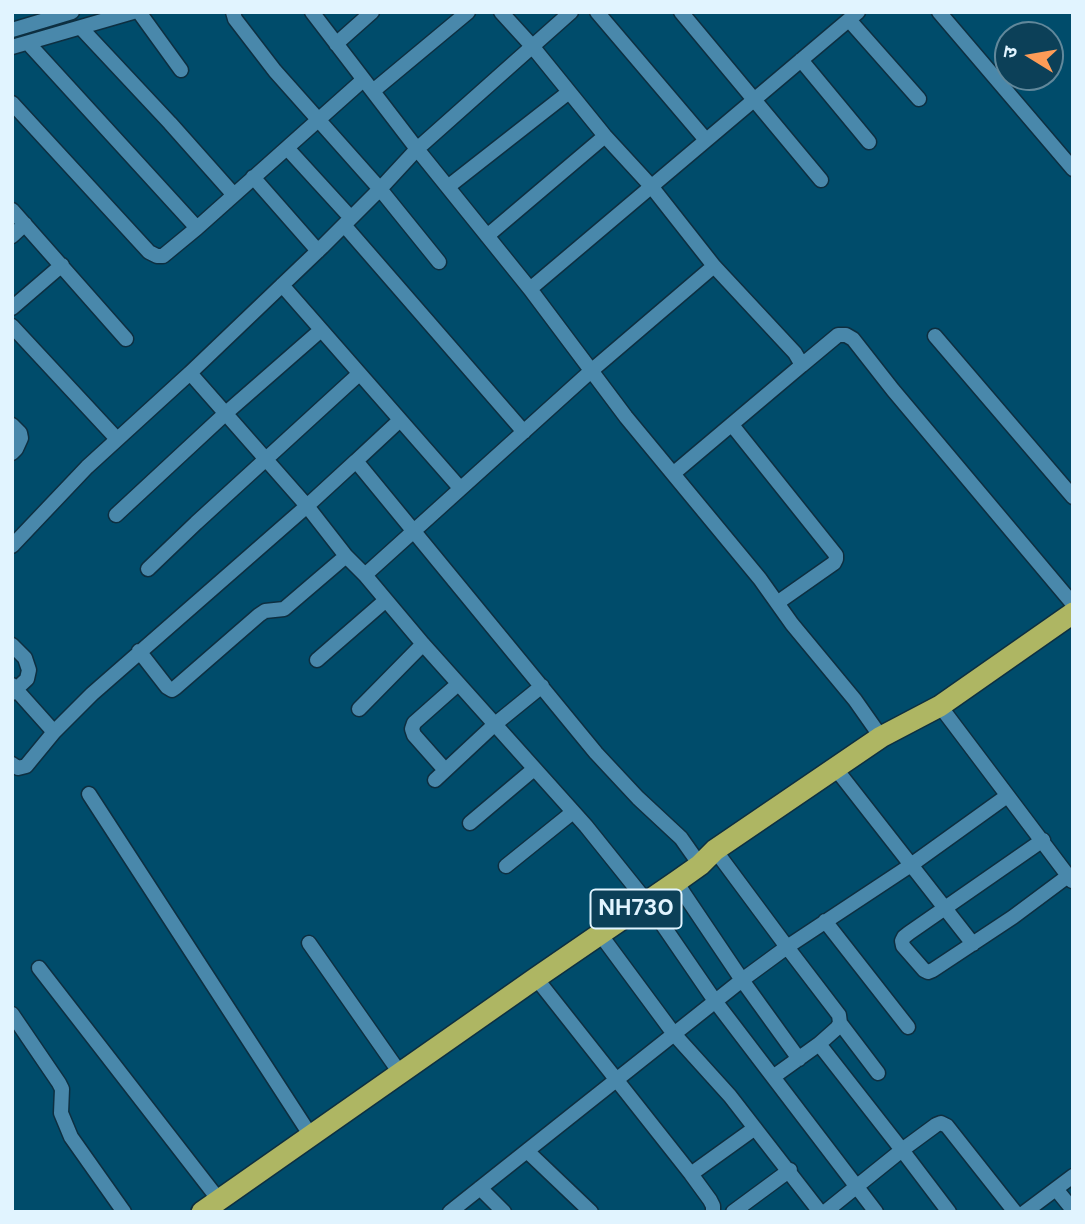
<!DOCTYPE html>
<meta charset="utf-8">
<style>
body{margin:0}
#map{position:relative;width:1085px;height:1224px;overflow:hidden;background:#004c6b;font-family:"DM Sans","Noto Sans Devanagari",sans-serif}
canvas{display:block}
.frame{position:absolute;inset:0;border:14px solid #e1f4ff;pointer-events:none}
.north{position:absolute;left:994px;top:21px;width:70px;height:70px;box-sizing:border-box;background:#0c4058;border:2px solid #61889b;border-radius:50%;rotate:281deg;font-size:19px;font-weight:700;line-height:28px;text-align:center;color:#e1f4ff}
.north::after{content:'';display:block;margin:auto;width:24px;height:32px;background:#fe9c57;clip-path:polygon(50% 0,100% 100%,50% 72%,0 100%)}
</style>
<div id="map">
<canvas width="1085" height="1224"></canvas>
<div class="frame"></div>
<div class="north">उ</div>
</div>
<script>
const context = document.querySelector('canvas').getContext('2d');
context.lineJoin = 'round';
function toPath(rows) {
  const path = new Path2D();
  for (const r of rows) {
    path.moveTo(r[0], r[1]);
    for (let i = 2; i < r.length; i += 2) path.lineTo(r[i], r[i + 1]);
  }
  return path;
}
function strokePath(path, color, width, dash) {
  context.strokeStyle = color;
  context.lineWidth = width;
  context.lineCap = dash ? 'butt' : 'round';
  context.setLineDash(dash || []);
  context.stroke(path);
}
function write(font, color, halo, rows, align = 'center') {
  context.font = font + ' "DM Sans",sans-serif';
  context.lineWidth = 6;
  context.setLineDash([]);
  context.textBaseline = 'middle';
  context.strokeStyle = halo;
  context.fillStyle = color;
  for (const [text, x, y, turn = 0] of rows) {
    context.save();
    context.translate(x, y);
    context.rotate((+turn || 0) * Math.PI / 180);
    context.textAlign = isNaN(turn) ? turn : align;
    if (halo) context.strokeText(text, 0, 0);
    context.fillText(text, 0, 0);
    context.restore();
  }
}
const minor = toPath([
 [139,12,181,70],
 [233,12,235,19,275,71,380,189,439,262],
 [312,12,417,149,530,289,626,417,760,579,792,624,855,700,881,737],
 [501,12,532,46,605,136,651,186,714,266],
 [597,12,706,140],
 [681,12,821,180],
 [939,12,1073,169],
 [850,21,919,99],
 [81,28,170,123,234,195],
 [12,30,72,12],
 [28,43,197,228],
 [336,44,372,12],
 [12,47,133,12],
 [801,60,869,142],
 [373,91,468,12],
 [12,103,149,252,157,256,163,256,197,228,363,80],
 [287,148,351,218],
 [253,177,318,251],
 [449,186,569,92],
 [12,210,126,339],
 [344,225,524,432],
 [12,236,25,224],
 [487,236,605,136],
 [282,285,460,488],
 [530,289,858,12],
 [12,308,62,265],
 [12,326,117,439],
 [935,336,1073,497],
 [802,365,838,335,846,335,853,339,893,390,1073,604],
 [190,373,307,506,346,556,365,575,423,644,586,826,647,902,715,1001,876,1212],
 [400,420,356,461,596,753,638,798,681,838,700,865],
 [12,425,20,433,21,438,16,449,12,453],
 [732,425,836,555,836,559,834,563,777,603],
 [116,515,226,413,321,330],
 [12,546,87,467,190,373,322,247,380,189,417,149,571,12],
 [148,569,196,523,359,374],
 [365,575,591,371,714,266,795,353,802,365,674,473],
 [12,645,25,658,29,670,27,679,12,693],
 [139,651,167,687,172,690,175,688,259,615,265,611,284,609,346,556],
 [317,660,386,600],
 [12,685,54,732],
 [940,706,1072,881],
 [359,709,423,644],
 [12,764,18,768,26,766,54,732,92,694,307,506,356,461],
 [836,769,973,944],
 [445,770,414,735,412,729,414,723,458,684],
 [435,780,494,725,542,686],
 [89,794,311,1136],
 [470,823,534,769],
 [1043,840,909,933,904,937,902,941,903,946,924,970,928,972,933,970,1013,917,1068,876],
 [715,850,787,947,839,1015,840,1023,837,1028,819,1044,773,1077],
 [506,866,573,812],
 [676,882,742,980,799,1059],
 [825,921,908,1027],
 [600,934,674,1034,730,1096,820,1212],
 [309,943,400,1073],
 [39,968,219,1200],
 [536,978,691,1174,710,1200,713,1206,713,1212],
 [12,1014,59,1083,62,1089,61,1113,71,1137,124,1212],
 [840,1023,878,1073],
 [819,1044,902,1150,949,1212],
 [527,1151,591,1212],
 [691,1174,755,1128],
 [480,1188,504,1212],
 [1056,1189,1073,1210],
 [450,1212,742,980,787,947,911,865,1007,796],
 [733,1212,790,1170],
 [825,1212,902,1150,936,1125,941,1123,947,1126,1015,1212],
 [1025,1212,1073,1176]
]);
const highway = toPath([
 [202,1212,536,978,676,882,700,865,715,850,881,737,940,706,1073,613]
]);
const shields = [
 [636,909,91]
];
const shieldNames = [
 ["NH730",636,909]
];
strokePath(minor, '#0d2f41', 17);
strokePath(highway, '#0d2f41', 24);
strokePath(minor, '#4988ab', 14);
strokePath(highway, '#aeb663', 21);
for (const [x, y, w] of shields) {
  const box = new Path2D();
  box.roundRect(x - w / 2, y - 19.5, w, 39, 5);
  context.fillStyle = '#0c4058';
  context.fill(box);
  strokePath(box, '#e1f4ff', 2);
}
write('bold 23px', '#e1f4ff', null, shieldNames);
</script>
